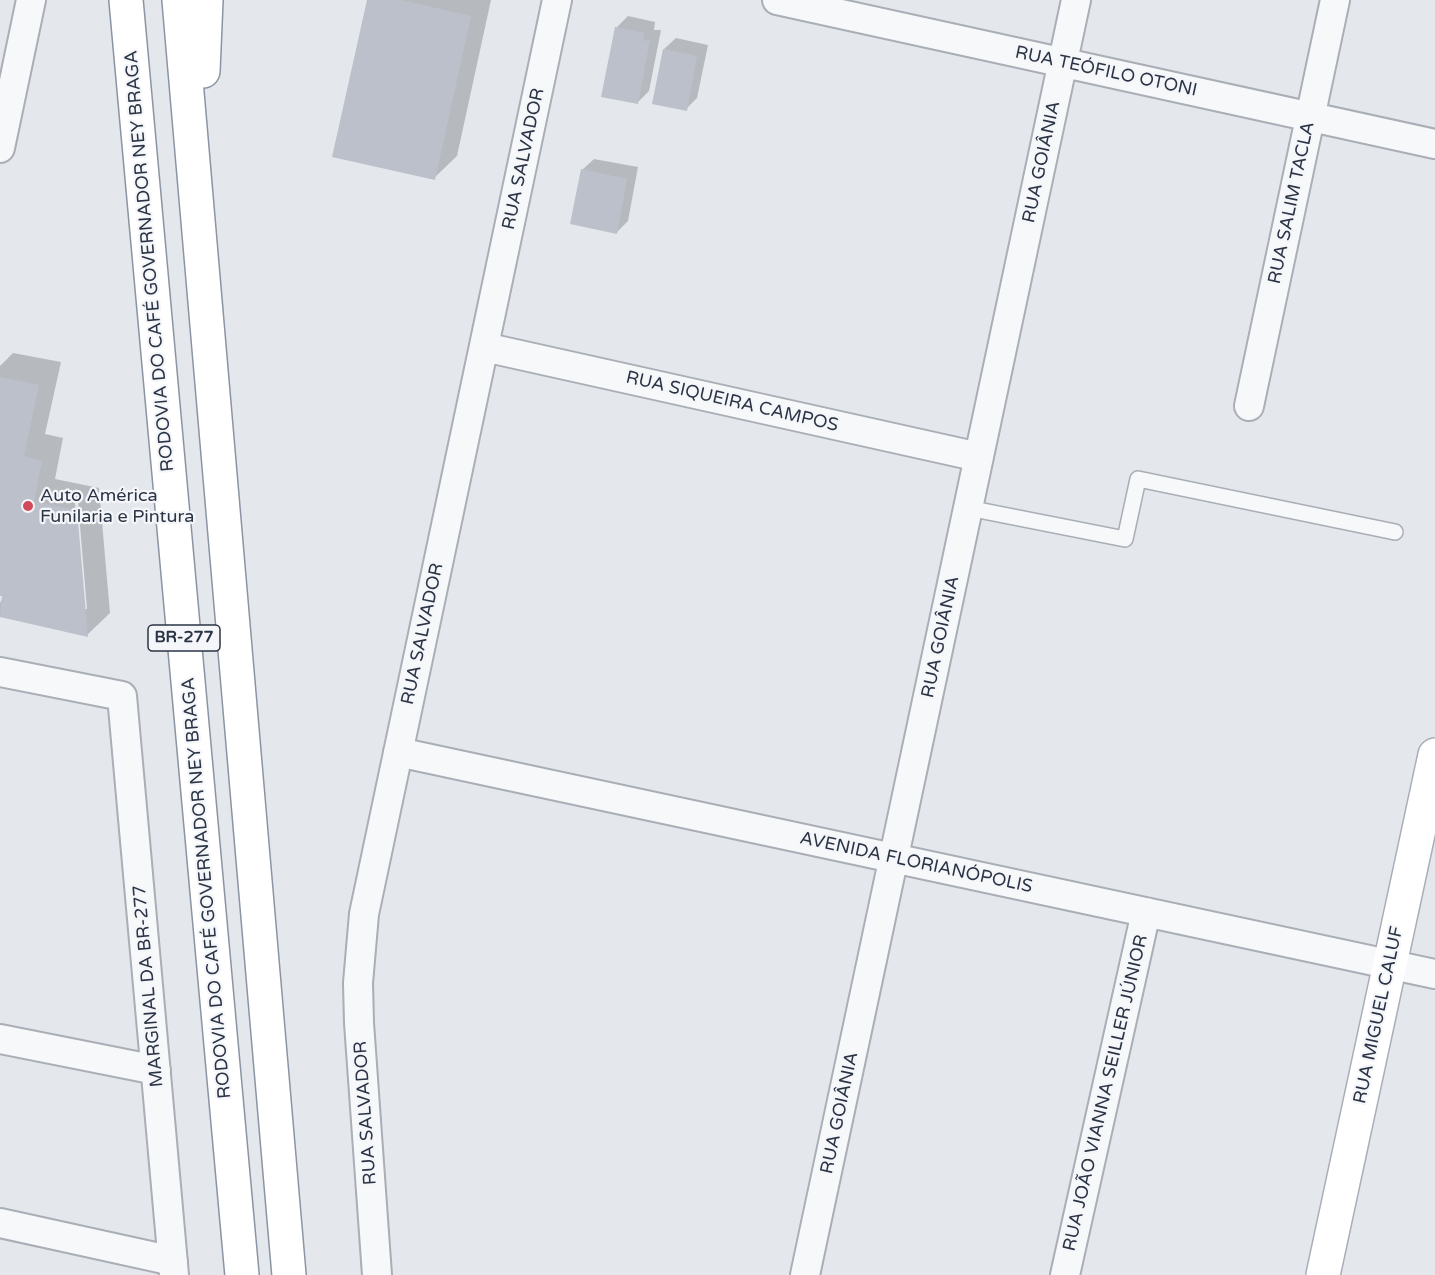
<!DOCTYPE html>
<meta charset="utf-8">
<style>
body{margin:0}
canvas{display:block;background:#e4e7ec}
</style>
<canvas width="1435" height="1275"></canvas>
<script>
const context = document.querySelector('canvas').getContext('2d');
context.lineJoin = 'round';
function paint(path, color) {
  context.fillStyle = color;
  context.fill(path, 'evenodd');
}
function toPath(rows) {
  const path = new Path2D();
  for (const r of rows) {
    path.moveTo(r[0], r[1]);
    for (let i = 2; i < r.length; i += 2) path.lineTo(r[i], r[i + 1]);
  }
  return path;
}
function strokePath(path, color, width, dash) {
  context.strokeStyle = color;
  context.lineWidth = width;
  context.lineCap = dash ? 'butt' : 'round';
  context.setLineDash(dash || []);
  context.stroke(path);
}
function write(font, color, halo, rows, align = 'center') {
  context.font = font + ' "Varela Round",sans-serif';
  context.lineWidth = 4.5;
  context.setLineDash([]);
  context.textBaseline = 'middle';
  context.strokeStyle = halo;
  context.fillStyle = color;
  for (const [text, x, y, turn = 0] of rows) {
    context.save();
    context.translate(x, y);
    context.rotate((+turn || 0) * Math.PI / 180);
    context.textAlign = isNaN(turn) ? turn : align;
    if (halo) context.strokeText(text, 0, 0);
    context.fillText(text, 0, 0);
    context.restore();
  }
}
const shadow = toPath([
 [368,0,491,0,457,156,434,178],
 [628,16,655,22,654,30,661,30,649,91,637,103,617,27],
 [676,38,708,45,697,98,686,109,664,49],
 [594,159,638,167,628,221,617,232,582,170],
 [13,353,61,362,45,434,63,438,55,479,99,488,110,613,87,635,0,616,0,603,4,595,0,594,0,366],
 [78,502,87,609,84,609,75,503]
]);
const building = toPath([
 [367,0,401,0,471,16,435,180,332,157],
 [615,27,644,33,643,41,650,40,638,104,601,97],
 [663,49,697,56,687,111,652,104],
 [581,169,627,179,617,234,570,224],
 [0,377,39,385,24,456,42,461,34,502,77,510,88,637,0,617,2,596,0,596]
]);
const lane = toPath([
 [968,508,1125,539,1138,479,1395,532]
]);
const street = toPath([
 [777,0,1435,144],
 [0,148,31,0],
 [484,347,979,457],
 [1249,406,1335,0],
 [0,672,122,696,174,1275],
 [398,752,1435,974],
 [0,1039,156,1070],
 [0,1223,173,1261],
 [377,1275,359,1023,358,983,364,914,557,0],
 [805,1275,1076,0],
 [1065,1275,1146,912]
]);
const secondary = toPath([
 [1323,1275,1435,755]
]);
const highway = toPath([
 [126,0,242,1275],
 [179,0,289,1275],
 [203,71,206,0]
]);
const markers = [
 [28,506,6,"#d1495b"]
];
const shields = [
 [184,638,72]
];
const shieldNames = [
 ["BR-277",184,638]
];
const streetNames = [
 ["RUA TEÓFILO OTONI",1106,72,12],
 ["RUA SALVADOR",524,159,-78],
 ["RUA GOIÂNIA",1042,162,-78],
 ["RUA SALIM TACLA",1292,203,-78],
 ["RODOVIA DO CAFÉ GOVERNADOR NEY BRAGA",150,261,-95],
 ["RUA SIQUEIRA CAMPOS",732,402,13],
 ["RUA SALVADOR",423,634,-78],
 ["RUA GOIÂNIA",941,637,-78],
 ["AVENIDA FLORIANÓPOLIS",916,863,12],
 ["RODOVIA DO CAFÉ GOVERNADOR NEY BRAGA",207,888,-95],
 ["MARGINAL DA BR-277",149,986,-95],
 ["RUA MIGUEL CALUF",1379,1015,-78],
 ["RUA JOÃO VIANNA SEILLER JÚNIOR",1106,1093,-77],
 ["RUA SALVADOR",366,1113,-94],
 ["RUA GOIÂNIA",840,1113,-78]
];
const poiNames = [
 ["Auto América",40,496],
 ["Funilaria e Pintura",40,517]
];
paint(shadow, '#0003');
paint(building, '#bbc0ca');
strokePath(lane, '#a9aeb7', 18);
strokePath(street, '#a9aeb7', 32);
strokePath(secondary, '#a9aeb7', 36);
strokePath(highway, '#8b94a3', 36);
strokePath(lane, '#f7f8fa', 15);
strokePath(street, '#f7f8fa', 28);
strokePath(secondary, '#fff', 33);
strokePath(highway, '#fff', 33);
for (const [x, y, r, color] of markers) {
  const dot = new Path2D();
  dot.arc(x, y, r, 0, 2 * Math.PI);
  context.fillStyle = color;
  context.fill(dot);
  strokePath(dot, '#f4f6f9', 2);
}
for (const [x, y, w] of shields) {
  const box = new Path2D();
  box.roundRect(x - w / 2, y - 13, w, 26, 4.5);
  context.fillStyle = '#f4f6f9';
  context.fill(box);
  strokePath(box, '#2b3445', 1.5);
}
write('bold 16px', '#2b3445', null, shieldNames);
write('18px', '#2b3445', '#f4f6f9', streetNames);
write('18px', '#2b3445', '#f4f6f9', poiNames, 'left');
</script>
